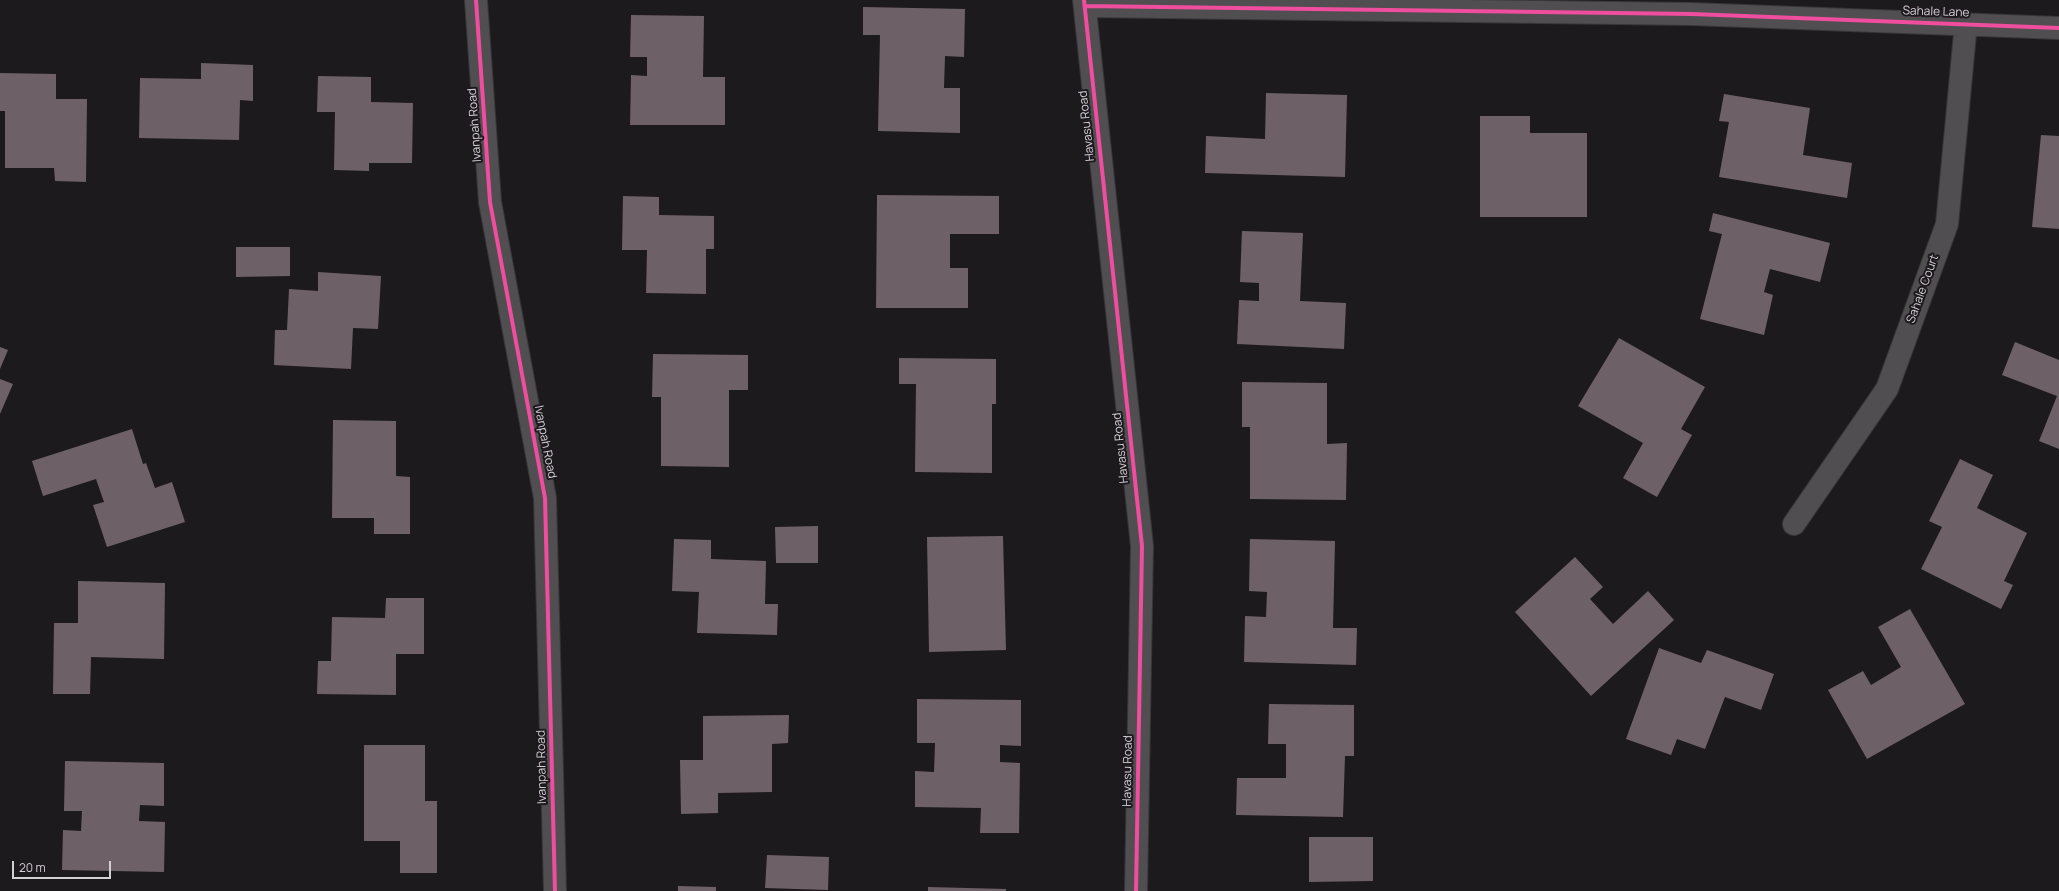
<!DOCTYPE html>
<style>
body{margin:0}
#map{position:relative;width:2059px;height:891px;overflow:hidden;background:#1d1a1e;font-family:Manrope,sans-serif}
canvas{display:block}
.scale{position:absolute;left:12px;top:861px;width:99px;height:18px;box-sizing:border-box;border:2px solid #d3d0d4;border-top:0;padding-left:5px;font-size:12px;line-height:14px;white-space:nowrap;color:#d3d0d4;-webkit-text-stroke:3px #1e191f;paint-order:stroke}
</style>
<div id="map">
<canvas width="2059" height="891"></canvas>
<div class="scale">20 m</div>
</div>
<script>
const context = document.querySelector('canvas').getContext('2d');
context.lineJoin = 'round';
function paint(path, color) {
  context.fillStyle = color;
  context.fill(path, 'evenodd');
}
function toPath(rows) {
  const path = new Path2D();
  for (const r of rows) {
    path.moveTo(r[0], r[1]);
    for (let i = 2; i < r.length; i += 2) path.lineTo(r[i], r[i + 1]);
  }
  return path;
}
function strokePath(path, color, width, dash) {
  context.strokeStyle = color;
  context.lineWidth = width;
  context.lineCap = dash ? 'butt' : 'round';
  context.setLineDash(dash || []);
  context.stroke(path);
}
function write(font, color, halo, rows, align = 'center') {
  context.font = font + ' Manrope,sans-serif';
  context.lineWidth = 4;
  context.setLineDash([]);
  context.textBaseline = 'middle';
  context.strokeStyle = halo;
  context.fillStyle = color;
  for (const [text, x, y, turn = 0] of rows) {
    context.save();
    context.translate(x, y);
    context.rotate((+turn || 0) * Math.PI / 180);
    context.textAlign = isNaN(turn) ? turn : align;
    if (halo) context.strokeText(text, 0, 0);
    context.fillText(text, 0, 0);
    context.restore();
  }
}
const building = toPath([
 [863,7,965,9,964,57,945,56,944,88,960,88,960,133,878,131,880,35,863,35],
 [631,15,704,16,703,77,725,77,725,125,630,125,631,75,647,76,647,57,630,57],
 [201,63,253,65,253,101,240,100,239,140,139,138,140,78,201,79],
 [0,73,56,74,56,99,87,99,86,182,55,181,54,168,5,168,5,111,0,111],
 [318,76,371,77,371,102,413,103,412,163,369,163,369,171,334,170,335,112,317,112],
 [1266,93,1347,95,1345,177,1205,173,1206,136,1265,139],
 [1724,94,1810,108,1803,155,1852,163,1847,198,1719,177,1729,122,1719,121],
 [1480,116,1530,116,1530,133,1587,133,1587,217,1480,217],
 [2041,135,2059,136,2059,229,2032,227],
 [877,195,999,196,999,234,950,234,950,268,968,268,968,308,876,308],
 [623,196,659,197,659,215,714,216,714,249,706,249,706,294,646,293,647,250,622,250],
 [1713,213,1830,243,1820,282,1770,269,1764,292,1773,295,1764,335,1700,319,1722,234,1709,231],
 [1242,231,1303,233,1300,301,1346,303,1344,349,1237,344,1239,300,1259,301,1259,283,1240,282],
 [236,247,290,247,290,276,236,277],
 [318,272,381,276,378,329,353,328,351,369,274,365,275,330,287,330,289,289,318,291],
 [1619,338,1705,387,1681,429,1692,435,1657,497,1623,478,1643,443,1578,406],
 [2015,342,2059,360,2059,449,2039,441,2057,396,2002,375],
 [0,347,8,350,0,369],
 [653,354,748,355,748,390,729,390,729,467,661,466,661,397,652,397],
 [899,358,996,359,996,404,992,404,992,473,915,472,916,384,899,384],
 [0,379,13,384,0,414],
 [1242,382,1327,383,1327,444,1347,443,1346,500,1250,499,1250,427,1242,427],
 [333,420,396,421,396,476,410,477,410,534,374,534,374,518,332,518],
 [132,429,143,464,146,463,155,488,172,482,185,522,107,547,93,505,104,502,96,479,43,496,32,461],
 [1960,459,1993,475,1977,508,2027,533,2004,581,2013,585,2001,609,1921,569,1942,527,1929,521],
 [818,526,818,563,776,563,775,527],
 [1003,536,1006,650,929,652,927,537],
 [674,539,711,540,711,559,766,561,765,604,778,604,777,635,697,633,699,592,672,591],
 [1250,539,1335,541,1333,628,1357,628,1356,665,1244,662,1245,616,1266,617,1267,592,1249,591],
 [1575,557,1603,587,1590,599,1613,624,1648,591,1674,620,1591,696,1515,612],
 [78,581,165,583,164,659,91,657,90,694,53,694,54,623,78,623],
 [386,598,424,598,424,654,396,654,396,695,317,694,318,661,331,661,332,617,385,618],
 [1910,609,1965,704,1867,759,1828,690,1863,671,1871,685,1901,667,1878,627],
 [1659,648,1701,663,1707,650,1774,674,1761,710,1725,697,1705,749,1677,739,1671,755,1626,739],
 [917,699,1021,700,1021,746,1000,745,1000,762,1020,763,1019,833,980,833,981,808,915,807,915,771,934,772,935,743,917,743],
 [1269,704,1354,705,1354,756,1345,756,1343,817,1236,815,1237,778,1286,778,1286,744,1268,744],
 [789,715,788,743,772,744,772,792,718,793,718,813,681,814,680,760,703,760,703,716],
 [364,745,425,745,425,801,437,801,437,873,400,873,400,841,364,841],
 [65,761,164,763,164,806,140,805,139,821,165,822,164,872,62,870,63,830,81,831,82,811,64,811],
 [1309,837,1373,837,1373,881,1309,882],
 [767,855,829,857,828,890,765,888],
 [678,886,716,887,716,891,678,891],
 [928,887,1006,889,1006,891,928,891]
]);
const minor = toPath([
 [476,0,490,202,545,498,555,891],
 [1084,0,1142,546,1136,891],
 [1085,6,1692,14,2059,28],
 [1794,524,1887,389,1947,224,1966,23]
]);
const cycleway = toPath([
 [476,0,490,202,545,498,555,891],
 [1084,0,1142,546,1136,891],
 [1085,6,1692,14,2059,28]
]);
const streetNames = [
 ["Sahale Lane",1936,12,2],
 ["Ivanpah Road",475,125,-94],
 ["Havasu Road",1087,126,-96],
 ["Sahale Court",1923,289,-70],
 ["Ivanpah Road",545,442,79],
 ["Havasu Road",1121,448,-96],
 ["Ivanpah Road",542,767,-91],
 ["Havasu Road",1128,771,-89]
];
paint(building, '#6e6067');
strokePath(minor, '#383639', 24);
strokePath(minor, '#504e50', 22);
strokePath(cycleway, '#ef4d9e', 4);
write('12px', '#d3d0d4', '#1e191f', streetNames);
</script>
